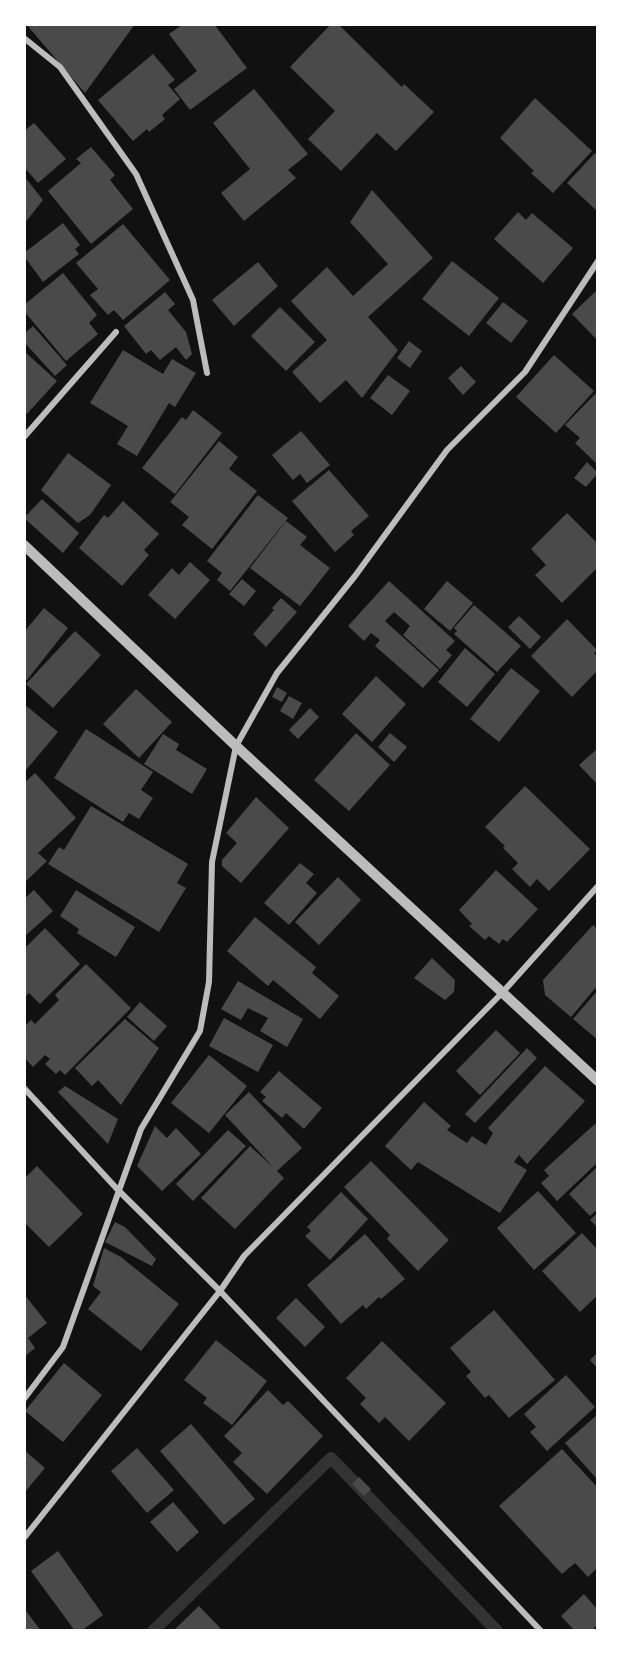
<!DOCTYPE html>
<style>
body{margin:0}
#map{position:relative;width:622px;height:1655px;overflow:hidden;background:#111;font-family:"Noto Serif",serif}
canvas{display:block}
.frame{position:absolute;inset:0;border:26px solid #fff;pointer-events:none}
</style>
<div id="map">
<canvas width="622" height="1655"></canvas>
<div class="frame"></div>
</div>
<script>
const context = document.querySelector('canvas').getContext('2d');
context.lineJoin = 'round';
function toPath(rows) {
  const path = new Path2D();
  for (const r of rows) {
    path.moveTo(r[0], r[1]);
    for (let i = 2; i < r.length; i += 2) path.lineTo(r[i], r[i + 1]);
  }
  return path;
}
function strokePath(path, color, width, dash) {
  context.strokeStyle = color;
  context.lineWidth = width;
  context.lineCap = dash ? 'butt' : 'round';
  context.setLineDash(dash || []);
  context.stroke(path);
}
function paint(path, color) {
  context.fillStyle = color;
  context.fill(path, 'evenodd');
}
const stream = toPath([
 [153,1631,331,1458,497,1631]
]);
const building = toPath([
 [26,24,135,24,85,93],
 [183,24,214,24,247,68,190,110,174,89,197,71,169,34],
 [331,24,338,24,402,87,404,84,434,112,396,151,377,133,341,171,308,139,335,111,290,67],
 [153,54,175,80,168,85,180,99,162,115,165,119,149,132,147,129,133,141,98,100],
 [254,89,308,154,288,170,296,178,244,221,221,193,250,169,213,123],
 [535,98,592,151,553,193,531,173,534,171,500,138],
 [34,123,66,159,38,183,24,167,24,131],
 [91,147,115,175,110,180,133,209,91,244,48,191,81,163,76,159],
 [595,153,598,157,598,212,567,183],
 [24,176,43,200,24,224],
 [372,190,433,258,368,317,398,350,362,398,346,380,320,403,292,372,327,340,291,301,327,267,353,296,388,264,350,222],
 [518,212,526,220,532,213,573,248,543,283,494,239],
 [63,223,80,245,75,249,79,254,43,282,24,256,24,253],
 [123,224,170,280,123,320,114,310,108,315,90,295,98,289,76,263],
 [452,261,499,298,469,336,422,299],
 [258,262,278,286,234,326,212,300],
 [63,273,97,315,89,323,98,334,66,361,24,311,24,305],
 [598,289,598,341,572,314],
 [165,292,175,304,168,310,186,332,192,354,186,360,176,347,160,360,151,350,146,354,124,326],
 [503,302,528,321,511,343,486,323],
 [280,307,315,342,286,371,251,336],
 [33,326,67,365,55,376,24,342,24,334],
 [409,341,422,351,410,368,397,358],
 [123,350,163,374,172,359,196,373,175,407,169,403,137,456,117,444,128,426,90,403],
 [24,351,57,381,24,417],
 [554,355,594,391,556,433,516,397],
 [461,366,476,382,463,395,448,378],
 [388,375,410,391,392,415,370,398],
 [598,391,598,465,575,443,580,438,565,425],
 [193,410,222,433,175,494,142,468,182,417,186,420],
 [301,431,330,465,307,483,300,474,293,480,272,455],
 [219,441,238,457,229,469,257,491,212,549,182,525,189,517,170,502],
 [68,453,111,485,90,515,78,523,41,490],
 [587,462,598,473,586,487,574,478],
 [329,470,369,516,351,531,354,535,335,552,292,501],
 [258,495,288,518,230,591,217,580,222,573,207,561],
 [42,499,79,533,63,553,24,518],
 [123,501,159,534,144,550,149,555,122,586,79,548,104,515,108,518],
 [567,513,598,544,598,567,562,603,535,575,546,565,531,549],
 [286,521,307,537,300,545,330,568,300,606,250,568],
 [190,562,210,580,175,619,148,595,172,568,179,575],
 [242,579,256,591,244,606,229,594],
 [389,581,455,641,446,650,452,655,440,669,403,635,410,626,394,612,385,621,439,670,423,688,375,646,380,640,371,633,364,641,348,626],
 [447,581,473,603,450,631,424,609],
 [281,598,297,612,266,647,253,634,274,610,272,608],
 [474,605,521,646,497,672,454,634,457,631,454,628],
 [44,608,68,628,27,680,24,678,24,632],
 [519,616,541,637,530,649,508,627],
 [567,619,597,650,594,653,598,658,598,670,572,697,531,656],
 [75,631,101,655,53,708,26,684],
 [465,648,495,674,467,707,438,682],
 [511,668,540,691,499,742,470,719],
 [376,676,406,704,372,742,342,714],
 [277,687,287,693,282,702,272,697],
 [136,689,172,722,139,758,103,724],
 [289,696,302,703,293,719,280,711],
 [24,704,58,732,26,770,24,769],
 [310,708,319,717,298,739,289,730],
 [86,729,153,772,141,790,153,798,139,819,129,813,123,822,54,778],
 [356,733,390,765,349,811,314,780],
 [390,733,407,747,394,762,378,747],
 [163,734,179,744,176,750,207,769,192,794,144,764],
 [598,748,598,785,579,765],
 [35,773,76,818,38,853,47,861,24,883,24,783],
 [525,786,590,849,549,891,537,879,530,887,512,869,518,863,503,848,505,846,485,827],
 [256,797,289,828,241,883,222,866,222,860,237,843,226,833],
 [91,806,188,864,177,883,186,888,159,932,48,864,59,847,64,850],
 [300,863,314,874,306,883,317,893,289,925,264,903],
 [496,870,538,909,507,942,503,939,499,944,489,936,485,940,469,926,472,924,459,910],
 [338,877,361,900,319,945,295,922],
 [34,890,53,911,24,937,24,899],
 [76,890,135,927,116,957,77,933,79,929,60,916],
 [255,917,316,967,312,973,339,996,320,1019,273,980,268,986,227,951],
 [593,925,598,929,598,985,571,1017,545,995,543,980],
 [45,928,80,964,40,1004,29,993,24,998,24,949],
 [432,958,455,980,454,992,445,1000,414,978],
 [86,964,131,1008,65,1075,60,1070,56,1074,45,1064,50,1059,45,1055,33,1067,24,1057,24,1027,31,1020,35,1024,59,1000,55,995],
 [238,981,303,1019,287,1047,260,1031,268,1018,248,1008,241,1020,221,1009],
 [598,990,598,1040,573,1019],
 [140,1002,167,1026,154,1041,127,1017],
 [224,1018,273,1045,258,1072,209,1046],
 [125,1019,159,1048,121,1105,98,1080,92,1086,75,1068],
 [496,1030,520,1053,480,1095,456,1071],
 [527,1048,537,1058,475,1123,465,1114],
 [209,1055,247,1086,209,1133,171,1103],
 [545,1066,585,1101,527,1164,519,1155,514,1162,527,1170,500,1213,418,1162,411,1170,385,1146,424,1102,451,1126,447,1130,467,1143,472,1136,486,1145,493,1133,488,1128],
 [279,1071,322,1108,304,1129,286,1113,282,1118,262,1101,266,1097,260,1092],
 [65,1086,118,1119,108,1144,58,1092],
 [249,1092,302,1148,277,1171,284,1178,235,1229,201,1198,250,1146,274,1168,225,1115],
 [596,1123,598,1125,598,1162,557,1201,541,1183,549,1176,544,1170],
 [155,1126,167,1138,176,1128,201,1154,162,1191,137,1166],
 [228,1130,246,1146,193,1201,176,1184],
 [371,1161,449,1240,418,1271,387,1239,390,1235,344,1187],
 [37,1166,83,1214,49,1247,24,1222,24,1179],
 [598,1166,598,1209,590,1216,569,1194],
 [538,1191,576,1233,534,1270,497,1228],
 [341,1192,368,1219,330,1260,305,1236,311,1231,307,1227],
 [598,1212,598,1228,590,1220],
 [115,1222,125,1227,156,1259,152,1266,105,1242],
 [582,1233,598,1250,598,1295,580,1312,542,1271],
 [365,1234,405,1279,381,1299,379,1297,366,1309,363,1305,341,1324,307,1285],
 [104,1248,121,1257,179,1304,141,1351,88,1309,101,1292,93,1286],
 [24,1294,47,1323,28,1338,35,1348,24,1357],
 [296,1298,325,1327,305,1347,276,1318],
 [494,1310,555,1380,509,1418,489,1395,485,1398,466,1376,471,1372,450,1348],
 [216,1340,267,1381,232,1425,203,1403,207,1398,184,1380],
 [382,1341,446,1403,409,1441,385,1417,379,1423,360,1404,366,1398,346,1378],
 [598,1352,598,1369,590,1360],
 [64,1363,102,1395,63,1442,25,1411],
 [566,1375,595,1407,547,1451,530,1432,536,1427,524,1414],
 [268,1390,283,1405,288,1401,323,1436,267,1494,233,1462,242,1453,224,1436],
 [598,1414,598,1476,596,1478,565,1443],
 [191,1424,255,1499,224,1525,160,1451],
 [137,1448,174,1490,147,1513,111,1471],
 [562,1449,598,1488,598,1567,588,1577,575,1563,562,1574,499,1506],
 [24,1450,45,1468,24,1493],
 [359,1477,371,1489,364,1496,352,1484],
 [173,1502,199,1532,177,1552,150,1522],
 [58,1551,103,1615,81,1631,75,1631,31,1571],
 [584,1594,598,1610,598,1624,591,1631,575,1631,561,1616],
 [199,1606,223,1631,173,1631],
 [24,1608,41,1631,24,1631]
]);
const minor = toPath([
 [24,38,60,67,136,174,193,300,207,373],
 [24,437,116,332],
 [24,1088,118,1190,220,1291,541,1631],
 [24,1399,63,1347,141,1129,200,1031,209,982,212,862,236,746,277,673,355,576,447,450,525,372,598,261],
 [24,1538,220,1291,244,1256,502,993,598,886]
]);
const tertiary = toPath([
 [24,545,236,746,598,1081]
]);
strokePath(stream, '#333', 12);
paint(building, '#4a4a4a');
strokePath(minor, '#bcbcbc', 6);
strokePath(tertiary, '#bcbcbc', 10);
</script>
